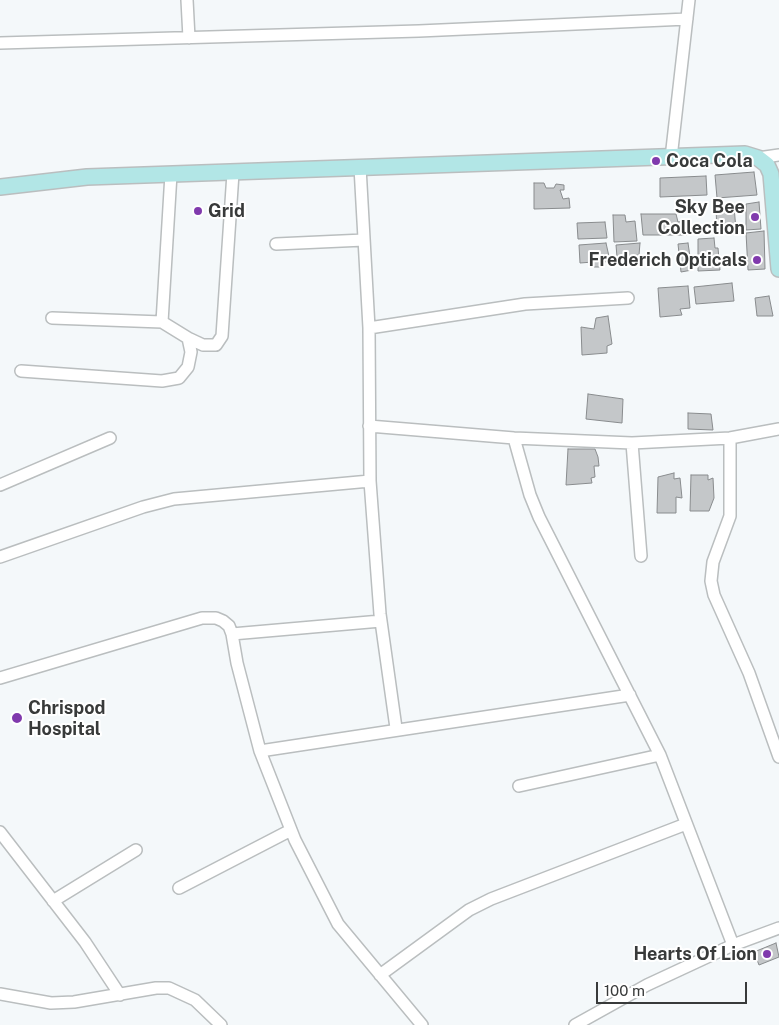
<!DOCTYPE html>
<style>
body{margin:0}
#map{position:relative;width:779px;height:1025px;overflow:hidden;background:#f4f8fa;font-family:"Public Sans",sans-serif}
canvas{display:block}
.scale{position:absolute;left:596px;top:982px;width:151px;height:22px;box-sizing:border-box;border:2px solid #383a3a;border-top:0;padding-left:6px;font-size:15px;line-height:18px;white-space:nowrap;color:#383a3a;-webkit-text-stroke:4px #fff;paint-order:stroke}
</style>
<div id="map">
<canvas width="779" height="1025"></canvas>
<div class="scale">100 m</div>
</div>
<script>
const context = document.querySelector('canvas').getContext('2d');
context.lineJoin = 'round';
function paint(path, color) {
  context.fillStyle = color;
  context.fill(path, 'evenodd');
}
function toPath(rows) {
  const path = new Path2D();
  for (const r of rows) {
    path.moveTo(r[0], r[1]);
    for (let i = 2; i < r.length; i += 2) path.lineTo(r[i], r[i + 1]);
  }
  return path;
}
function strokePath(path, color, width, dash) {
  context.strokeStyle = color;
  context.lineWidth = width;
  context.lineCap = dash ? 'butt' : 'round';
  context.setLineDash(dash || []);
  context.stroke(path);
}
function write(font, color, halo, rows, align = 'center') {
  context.font = font + ' "Public Sans",sans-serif';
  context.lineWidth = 4;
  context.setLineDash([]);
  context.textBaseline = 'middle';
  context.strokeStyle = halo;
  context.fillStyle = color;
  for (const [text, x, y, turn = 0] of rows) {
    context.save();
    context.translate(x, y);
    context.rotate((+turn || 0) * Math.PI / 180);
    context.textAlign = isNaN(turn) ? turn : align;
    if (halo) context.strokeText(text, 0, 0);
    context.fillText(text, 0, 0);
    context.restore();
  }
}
const building = toPath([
 [754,172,757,195,717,198,715,175,754,172],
 [706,176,707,195,660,197,660,178,706,176],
 [534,183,544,183,546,188,554,188,556,184,564,185,564,190,560,190,563,199,569,198,570,208,534,209,534,183],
 [759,202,761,229,746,230,746,204,759,202],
 [734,206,736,230,717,233,716,207,734,206],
 [641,214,676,214,678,222,684,221,687,235,643,235,641,214],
 [613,215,625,215,626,222,635,221,637,241,614,242,613,215],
 [605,222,607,238,578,239,577,223,605,222],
 [764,231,765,269,748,270,746,233,764,231],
 [714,238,715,248,718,248,720,270,698,271,698,239,714,238],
 [606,243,610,261,604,262,603,267,594,267,593,262,580,263,579,245,606,243],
 [640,243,639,255,617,257,616,245,640,243],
 [688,243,692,270,681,272,678,244,688,243],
 [732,283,734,301,696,304,694,287,732,283],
 [688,286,690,308,680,309,682,315,660,317,658,288,688,286],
 [769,296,773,316,757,316,755,298,769,296],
 [608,316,612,344,607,346,607,353,582,355,581,327,594,329,596,318,608,316],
 [588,394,623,399,622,423,586,419,588,394],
 [688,413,711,414,713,430,688,429,688,413],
 [568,449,595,449,598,457,599,466,594,466,595,477,591,478,592,483,566,485,568,449],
 [674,473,674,479,680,478,682,498,676,497,676,513,657,513,658,477,674,473],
 [691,475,708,475,708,480,713,478,714,498,709,511,690,511,691,475],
 [776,943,779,957,759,965,754,952,776,943]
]);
const street = toPath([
 [187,0,189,38],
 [0,43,419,31,687,19],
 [671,158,689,0],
 [758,158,779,155],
 [360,167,369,328,370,481,380,614,396,728],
 [276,244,364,240],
 [162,322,171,174],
 [369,328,525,304,628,298],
 [188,338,203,345,216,345,222,336,233,173],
 [21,371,162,381,179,378,188,367,191,352,188,338,162,322,52,318],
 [369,426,514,438,632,443,730,438,779,429],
 [514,438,530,495,539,517,660,755,733,945],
 [730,438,730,516,713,562,711,581,714,595,749,673,779,757],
 [632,443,641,556],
 [0,485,110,438],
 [0,557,143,507,174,499,370,481],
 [232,634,381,621],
 [0,678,202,618,216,618,223,621,229,626,232,634,237,663,260,751,295,840,338,924,422,1025],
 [260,751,630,695],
 [519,786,660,755],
 [0,832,85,942,120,995],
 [179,888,291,830],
 [53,901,136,850],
 [380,975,469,910,491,899,686,824],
 [0,994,51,1003,74,1002,156,988,169,988,195,1000,221,1025],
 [575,1025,647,985,733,945,779,928]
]);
const secondary = toPath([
 [0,187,87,177,745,154,758,158,767,165,771,174,779,269]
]);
const markers = [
 [656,161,5,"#803aad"],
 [198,211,5,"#803aad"],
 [755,217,5,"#803aad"],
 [757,260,5,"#803aad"],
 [17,718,6,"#803aad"],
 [767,954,5,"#803aad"]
];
const poiNames = [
 ["Coca Cola",666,161],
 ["Sky Bee",745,207,"right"],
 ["Collection",745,228,"right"],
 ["Grid",208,211],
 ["Frederich Opticals",747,260,"right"],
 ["Chrispod",28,708],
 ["Hospital",28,729],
 ["Hearts Of Lion",757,954,"right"]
];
paint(building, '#c4c7c9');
strokePath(building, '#898c8e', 1);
strokePath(street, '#babebf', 14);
strokePath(secondary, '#babebf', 18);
strokePath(street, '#fff', 11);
strokePath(secondary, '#b2e6e6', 15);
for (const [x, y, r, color] of markers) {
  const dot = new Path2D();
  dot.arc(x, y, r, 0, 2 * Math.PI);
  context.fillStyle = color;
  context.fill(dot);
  strokePath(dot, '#fff', 2);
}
write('bold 18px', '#383a3a', '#fff', poiNames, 'left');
</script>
